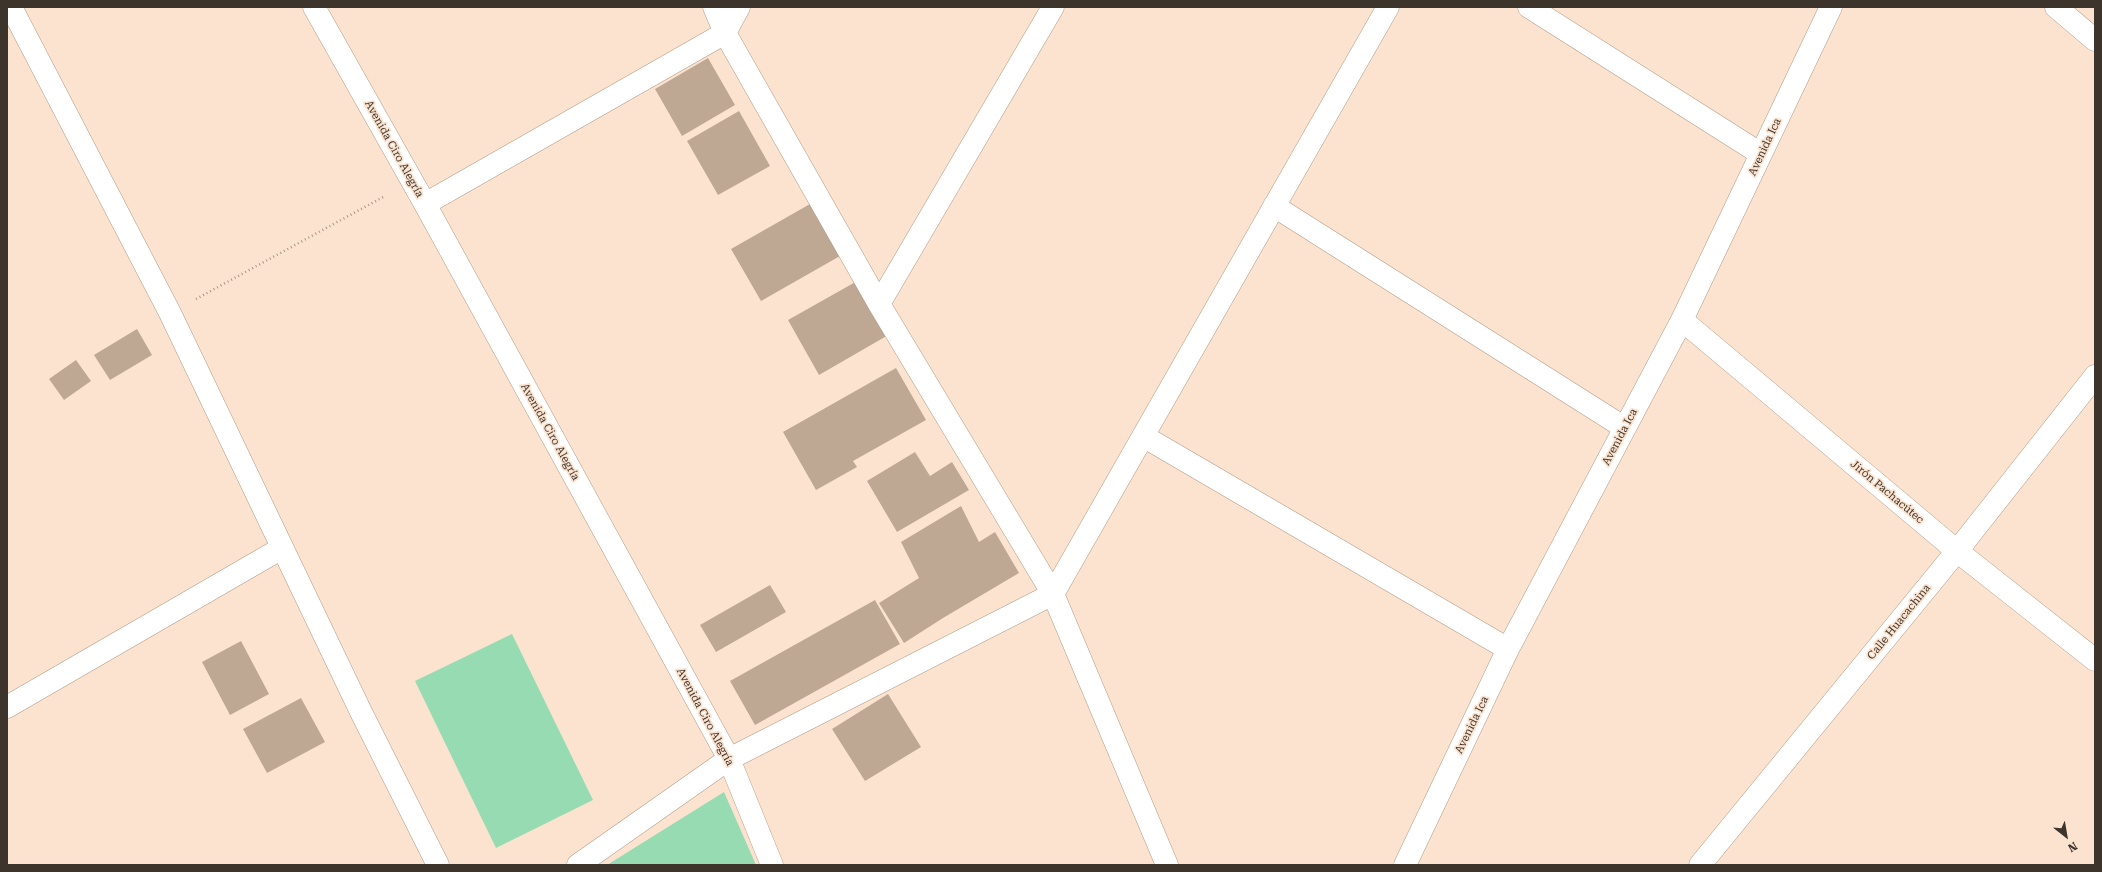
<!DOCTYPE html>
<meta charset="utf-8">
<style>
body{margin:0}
#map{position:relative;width:2102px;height:872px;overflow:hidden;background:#fbe3cf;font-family:"Roboto Serif",serif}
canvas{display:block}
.frame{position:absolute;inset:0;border:8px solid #3d342c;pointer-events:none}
.north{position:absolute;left:2046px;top:816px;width:40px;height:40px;-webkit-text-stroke:3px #fbe3cf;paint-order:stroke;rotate:149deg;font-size:11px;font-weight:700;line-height:16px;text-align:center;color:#3d342c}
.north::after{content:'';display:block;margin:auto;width:14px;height:18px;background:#3d342c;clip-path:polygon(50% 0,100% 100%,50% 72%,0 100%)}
</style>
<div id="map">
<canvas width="2102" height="872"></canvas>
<div class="frame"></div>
<div class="north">N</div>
</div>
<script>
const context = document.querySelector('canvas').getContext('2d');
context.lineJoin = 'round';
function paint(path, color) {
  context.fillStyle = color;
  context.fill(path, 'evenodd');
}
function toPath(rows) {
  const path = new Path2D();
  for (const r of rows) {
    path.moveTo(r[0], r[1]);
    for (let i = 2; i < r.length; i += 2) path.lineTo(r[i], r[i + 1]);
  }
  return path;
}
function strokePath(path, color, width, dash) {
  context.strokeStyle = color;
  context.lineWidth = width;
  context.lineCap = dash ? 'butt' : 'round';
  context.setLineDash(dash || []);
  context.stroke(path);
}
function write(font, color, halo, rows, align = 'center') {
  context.font = font + ' "Roboto Serif",serif';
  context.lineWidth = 3.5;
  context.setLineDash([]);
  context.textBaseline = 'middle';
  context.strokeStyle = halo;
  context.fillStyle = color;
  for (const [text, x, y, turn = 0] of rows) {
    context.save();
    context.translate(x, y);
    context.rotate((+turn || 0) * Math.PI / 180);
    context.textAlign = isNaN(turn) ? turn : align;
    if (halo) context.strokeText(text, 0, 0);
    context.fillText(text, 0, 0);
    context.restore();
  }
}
const green = toPath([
 [512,634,593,800,496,848,415,681],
 [724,792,756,865,607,865]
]);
const building = toPath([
 [708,58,735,105,682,136,655,89],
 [739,111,770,166,718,195,687,141],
 [810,204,840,256,761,301,731,249],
 [859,280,890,334,819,375,788,320],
 [137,329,152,355,110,380,94,355],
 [76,360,91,381,64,400,49,379],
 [896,368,926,420,853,461,857,467,816,490,783,432],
 [915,452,930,476,952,462,969,490,897,532,867,481],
 [961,506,979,542,995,532,1019,573,943,618,904,643,879,603,919,578,901,542],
 [770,585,786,612,716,652,700,625],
 [875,600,900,644,755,725,730,681],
 [241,641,269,694,230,715,202,662],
 [888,694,921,747,865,781,832,729],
 [301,698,325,742,267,773,243,729]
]);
const path = toPath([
 [196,299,385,196]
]);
const minor = toPath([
 [11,7,170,313,361,712,438,865],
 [314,7,425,204,729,759,772,865],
 [714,7,725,33,879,304,1053,594,1167,865],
 [1529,7,1761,154],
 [2056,7,2095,40],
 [425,204,725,33,739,7],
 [1274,206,1625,428],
 [879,304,1053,7],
 [1682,320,1957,551,2095,660],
 [1143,436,1508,649],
 [7,707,282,548],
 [578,865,729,759,1053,594,1388,7],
 [1405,865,1508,649,1682,320,1831,7],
 [1700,865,1957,551,2095,376]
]);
const streetNames = [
 ["Avenida Ica",1765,147,-65],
 ["Avenida Ciro Alegría",394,149,61],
 ["Avenida Ciro Alegría",550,432,61],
 ["Avenida Ica",1620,437,-62],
 ["Jirón Pachacútec",1887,492,40],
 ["Calle Huacachina",1899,622,-51],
 ["Avenida Ciro Alegría",705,717,62],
 ["Avenida Ica",1472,725,-64]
];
paint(green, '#96dbb1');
paint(building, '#bea894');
strokePath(minor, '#b29c88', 23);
strokePath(path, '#a89788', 2.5, [1, 3]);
strokePath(minor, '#fff', 22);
write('11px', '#3d342c', '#fbe3cf', streetNames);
</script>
